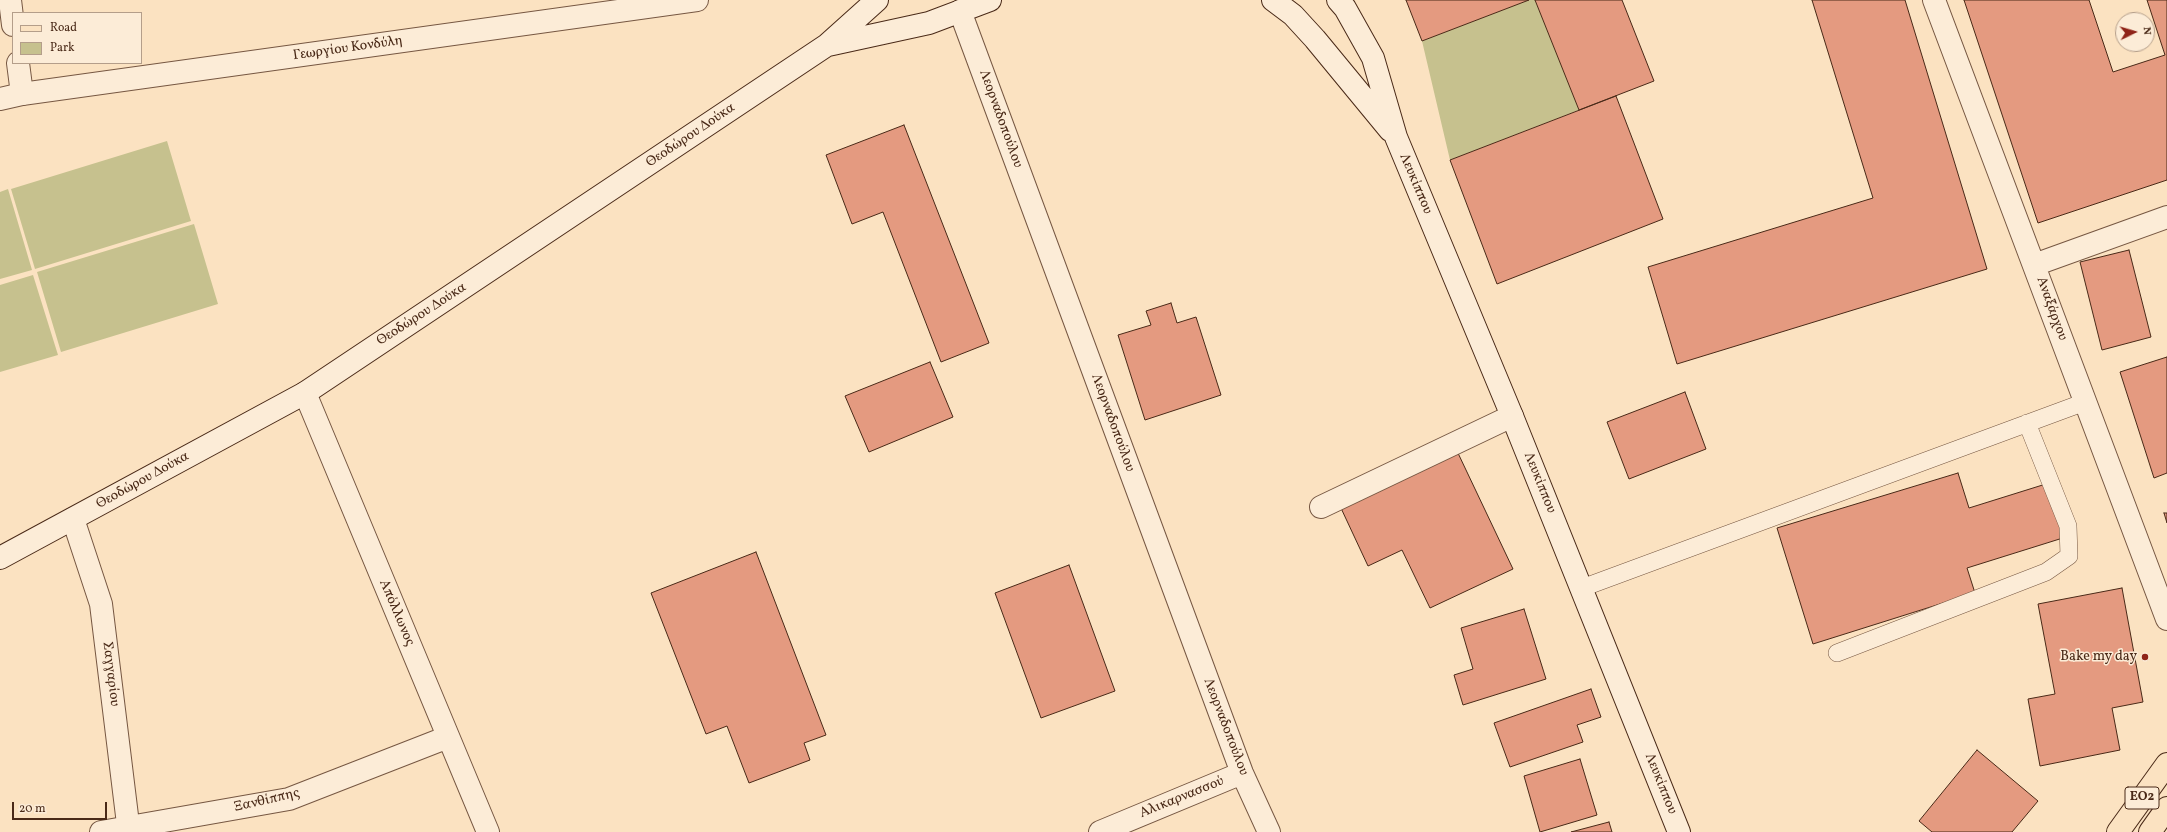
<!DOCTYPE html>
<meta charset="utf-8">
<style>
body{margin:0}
#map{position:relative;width:2167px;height:832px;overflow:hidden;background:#fbe2c1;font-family:Vollkorn,serif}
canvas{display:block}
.legend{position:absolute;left:12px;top:12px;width:130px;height:52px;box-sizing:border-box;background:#fcecd7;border:1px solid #b49e8a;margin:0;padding:5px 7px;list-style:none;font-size:12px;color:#492917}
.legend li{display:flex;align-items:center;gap:8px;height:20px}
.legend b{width:20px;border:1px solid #b49e8a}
.north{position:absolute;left:2115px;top:12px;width:40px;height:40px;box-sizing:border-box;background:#fcecd7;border:1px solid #b49e8a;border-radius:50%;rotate:85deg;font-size:11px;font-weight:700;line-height:16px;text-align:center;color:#492917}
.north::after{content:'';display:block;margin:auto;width:14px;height:18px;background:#8f2418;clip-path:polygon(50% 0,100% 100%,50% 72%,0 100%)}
.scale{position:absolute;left:12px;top:802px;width:95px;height:18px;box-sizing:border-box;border:2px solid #492917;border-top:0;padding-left:5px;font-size:12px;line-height:14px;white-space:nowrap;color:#492917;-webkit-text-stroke:3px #fcecd7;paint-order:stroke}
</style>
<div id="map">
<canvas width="2167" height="832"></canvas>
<ul class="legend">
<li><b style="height:5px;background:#fbe2c1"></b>Road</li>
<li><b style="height:11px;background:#c6c18e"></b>Park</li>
</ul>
<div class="north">N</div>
<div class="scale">20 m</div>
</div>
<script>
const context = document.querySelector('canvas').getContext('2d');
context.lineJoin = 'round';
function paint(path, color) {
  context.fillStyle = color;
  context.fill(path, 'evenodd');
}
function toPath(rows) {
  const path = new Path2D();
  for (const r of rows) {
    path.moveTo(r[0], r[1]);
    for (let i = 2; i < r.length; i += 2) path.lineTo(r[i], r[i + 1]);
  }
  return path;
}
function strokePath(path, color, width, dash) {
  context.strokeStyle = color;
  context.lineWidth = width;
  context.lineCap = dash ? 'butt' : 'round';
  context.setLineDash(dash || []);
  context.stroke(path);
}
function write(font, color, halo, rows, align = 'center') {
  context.font = font + ' Vollkorn,serif';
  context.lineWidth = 3;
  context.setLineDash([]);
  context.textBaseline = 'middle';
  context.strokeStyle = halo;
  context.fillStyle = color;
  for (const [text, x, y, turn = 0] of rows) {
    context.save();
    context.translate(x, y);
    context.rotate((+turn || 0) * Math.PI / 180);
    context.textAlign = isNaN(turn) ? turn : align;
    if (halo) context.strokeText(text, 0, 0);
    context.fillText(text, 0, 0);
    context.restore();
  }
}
const green = toPath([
 [1529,0,1535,0,1579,110,1450,160,1422,41],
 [167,141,191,221,35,269,11,189],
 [8,189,32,270,0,279,0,192],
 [194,224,218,304,61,352,37,272],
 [33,275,58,355,0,372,0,285]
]);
const building = toPath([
 [1406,0,1529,0,1422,41,1406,0],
 [1535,0,1622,0,1654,81,1579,110,1535,0],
 [1812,0,1905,0,1987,269,1677,364,1648,267,1873,198,1812,0],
 [1964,0,2089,0,2113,72,2165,55,2147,0,2167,0,2167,180,2038,223,1964,0],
 [1616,96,1663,219,1497,284,1450,160,1616,96],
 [904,125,989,343,941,362,883,212,852,224,826,155,904,125],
 [2129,250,2151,337,2102,350,2080,262,2129,250],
 [1171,303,1177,323,1196,317,1221,395,1145,420,1118,335,1151,325,1146,311,1171,303],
 [2167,357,2167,473,2154,478,2120,372,2167,357],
 [930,362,953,417,869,452,845,396,930,362],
 [1685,392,1706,449,1629,479,1607,422,1685,392],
 [1457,451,1513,569,1430,608,1402,550,1368,566,1340,506,1457,451],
 [1958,473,1969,508,2049,483,2066,537,1967,568,1975,593,1813,644,1777,528,1958,473],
 [2164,513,2167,513,2167,523,2164,513],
 [756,552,826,735,804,743,810,760,749,783,727,726,706,734,651,593,756,552],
 [1069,565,1115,691,1041,718,995,593,1069,565],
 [2122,588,2143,702,2112,708,2120,750,2040,766,2028,699,2055,694,2038,604,2122,588],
 [1524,609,1546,679,1463,705,1454,675,1473,669,1461,628,1524,609],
 [1591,689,1601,717,1577,725,1583,742,1510,767,1494,723,1591,689],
 [1977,750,2038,801,2012,832,1932,832,1919,821,1977,750],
 [1580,759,1597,815,1540,832,1524,776,1580,759],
 [1609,822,1612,832,1571,832,1609,822]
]);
const service = toPath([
 [1582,588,2085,402],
 [1837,653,2046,572,2069,556,2068,526,2027,423]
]);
const minor = toPath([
 [10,0,13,25],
 [1934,0,2167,619],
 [960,11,1242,773,1269,832],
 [18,63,22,94],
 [2034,265,2167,217],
 [305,393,488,832],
 [1321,507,1512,416],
 [73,519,101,604,129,832],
 [101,832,289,799,448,737],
 [1100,832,1242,773]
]);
const tertiary = toPath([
 [0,99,22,94,697,0]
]);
const secondary = toPath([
 [1273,0,1293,15,1315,39,1390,130],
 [1338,0,1345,8,1373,58,1396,137,1512,416,1679,832],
 [828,45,929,23,990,0],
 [0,558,305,393,827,45,877,0]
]);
const primary = toPath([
 [2118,832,2167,764],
 [2150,832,2167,808]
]);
const markers = [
 [2145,657,4,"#8f2418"]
];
const shields = [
 [2142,798,34]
];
const shieldNames = [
 ["ΕΟ2",2142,798]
];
const streetNames = [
 ["Γεωργίου Κονδύλη",348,49,-8],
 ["Λεορναδοπούλου",1000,119,70],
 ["Θεοδώρου Δούκα",691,136,-34],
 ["Λευκίππου",1415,184,67],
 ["Αναξάρχου",2051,309,70],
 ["Θεοδώρου Δούκα",422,315,-33],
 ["Λεορναδοπούλου",1112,423,70],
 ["Θεοδώρου Δούκα",143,481,-29],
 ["Λευκίππου",1539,483,68],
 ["Απόλλωνος",396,613,67],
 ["Σαγγαρίου",110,674,83],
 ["Λεορναδοπούλου",1225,727,69],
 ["Λευκίππου",1660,784,68],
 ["Αλικαρνασσού",1182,798,-22],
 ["Ξανθίππης",267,801,-13]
];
const poiNames = [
 ["Bake my day",2137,657]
];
paint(green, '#c6c18e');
paint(building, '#e49a80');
strokePath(building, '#492917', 1);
strokePath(service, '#765742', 18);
strokePath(minor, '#765742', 24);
strokePath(tertiary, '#765742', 24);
strokePath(secondary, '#492917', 24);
strokePath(primary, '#492917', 24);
strokePath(service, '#fcecd7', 17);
strokePath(minor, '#fcecd7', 22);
strokePath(tertiary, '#fcecd7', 22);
strokePath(secondary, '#fcecd7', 22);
strokePath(primary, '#fbe2c1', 22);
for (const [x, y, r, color] of markers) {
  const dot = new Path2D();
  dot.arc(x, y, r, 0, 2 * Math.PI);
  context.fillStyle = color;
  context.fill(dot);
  strokePath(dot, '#fcecd7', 1.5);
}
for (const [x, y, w] of shields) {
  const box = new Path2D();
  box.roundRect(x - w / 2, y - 11, w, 22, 3);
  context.fillStyle = '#fcecd7';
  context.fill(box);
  strokePath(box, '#492917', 1);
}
write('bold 13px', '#492917', null, shieldNames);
write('14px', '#492917', '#fcecd7', streetNames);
write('14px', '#492917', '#fcecd7', poiNames, 'right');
</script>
